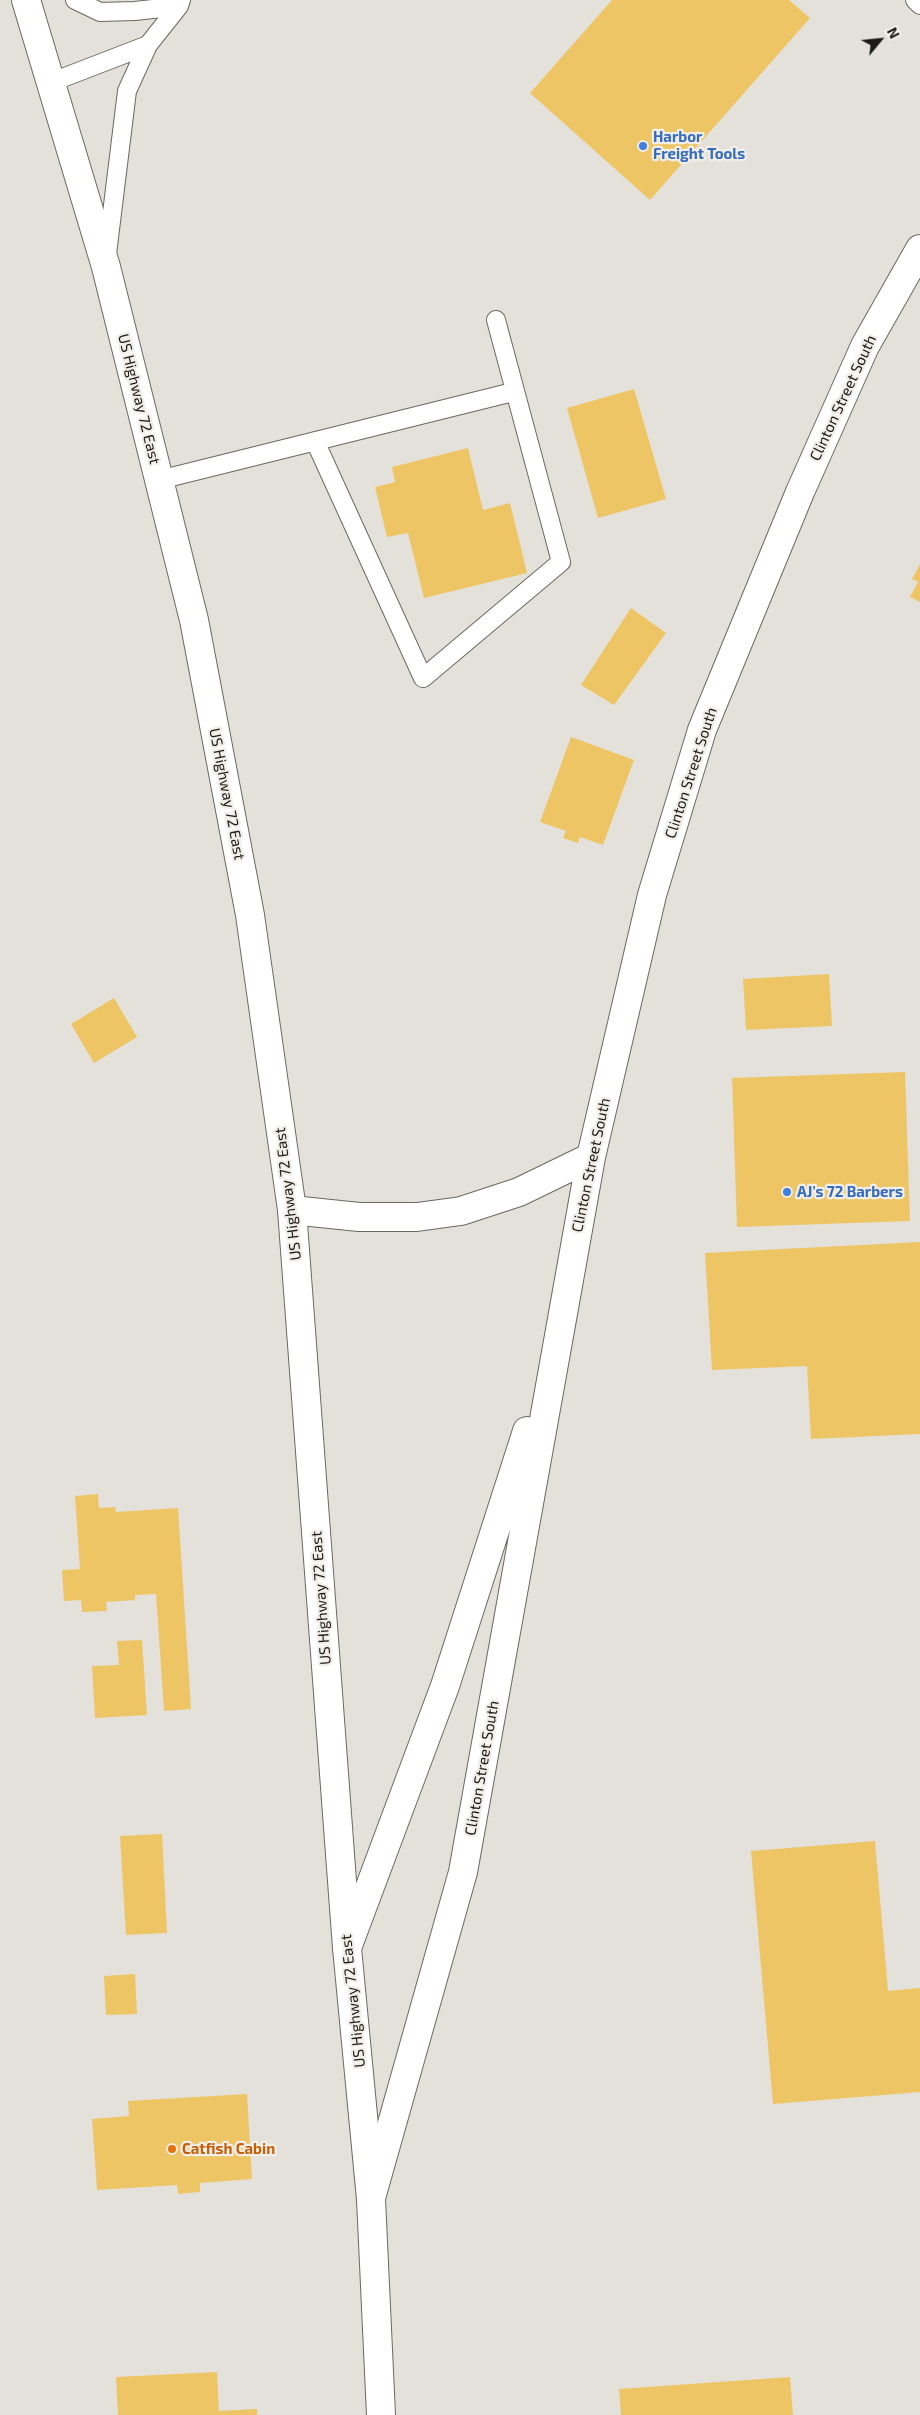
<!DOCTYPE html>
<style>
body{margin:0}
#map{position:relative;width:920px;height:2415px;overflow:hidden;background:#e4e1da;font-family:"Exo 2",sans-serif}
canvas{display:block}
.north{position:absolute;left:855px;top:15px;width:50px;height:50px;-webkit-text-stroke:4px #f1eee7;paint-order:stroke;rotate:62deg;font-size:14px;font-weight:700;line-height:20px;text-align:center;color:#1b1a18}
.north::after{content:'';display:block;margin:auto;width:18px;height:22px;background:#1b1a18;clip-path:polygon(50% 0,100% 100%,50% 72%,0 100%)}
</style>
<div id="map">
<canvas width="920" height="2415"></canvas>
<div class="north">N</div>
</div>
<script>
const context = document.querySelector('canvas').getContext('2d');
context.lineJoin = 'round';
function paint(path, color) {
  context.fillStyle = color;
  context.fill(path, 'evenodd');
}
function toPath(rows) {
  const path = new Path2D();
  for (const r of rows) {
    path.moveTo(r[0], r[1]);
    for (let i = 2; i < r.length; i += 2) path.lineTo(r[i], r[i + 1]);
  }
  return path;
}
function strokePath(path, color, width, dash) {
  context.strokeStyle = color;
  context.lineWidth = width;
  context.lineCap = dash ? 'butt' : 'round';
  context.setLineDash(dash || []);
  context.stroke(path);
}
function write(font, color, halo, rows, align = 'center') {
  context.font = font + ' "Exo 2",sans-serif';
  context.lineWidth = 4.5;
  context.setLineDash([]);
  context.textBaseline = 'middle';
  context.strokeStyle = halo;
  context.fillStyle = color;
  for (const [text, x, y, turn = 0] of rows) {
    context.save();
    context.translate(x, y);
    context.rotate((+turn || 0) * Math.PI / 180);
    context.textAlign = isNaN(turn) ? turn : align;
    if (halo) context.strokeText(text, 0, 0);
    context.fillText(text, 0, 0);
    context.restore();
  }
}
const building = toPath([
 [612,0,789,0,810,18,650,200,530,93],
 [634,389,666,499,598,518,567,408],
 [468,448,483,510,510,503,527,573,424,598,408,533,387,537,375,487,395,482,392,467],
 [920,564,920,602,910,597,918,582,912,579],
 [631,608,666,633,614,705,581,685],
 [571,737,634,760,603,845,580,837,578,843,563,838,566,831,540,822],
 [829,974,832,1026,746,1030,743,979],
 [114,998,137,1037,94,1063,71,1024],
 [905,1072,910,1221,737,1227,732,1078],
 [920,1242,920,1434,811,1439,807,1366,712,1370,705,1253],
 [98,1494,99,1508,115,1507,116,1512,178,1508,191,1709,164,1711,156,1594,135,1595,135,1600,106,1602,107,1611,82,1612,81,1600,64,1601,62,1570,80,1569,75,1496],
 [142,1640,147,1715,95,1718,92,1666,119,1665,117,1641],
 [162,1834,167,1933,126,1935,120,1836],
 [875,1841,888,1991,920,1988,920,2092,773,2104,751,1851],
 [135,1974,137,2014,106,2015,104,1976],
 [247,2094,252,2179,200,2183,200,2192,178,2194,177,2185,97,2190,92,2119,129,2116,128,2101],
 [217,2372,219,2411,257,2409,257,2415,118,2415,116,2377],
 [790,2377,793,2415,621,2415,619,2389]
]);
const lane = toPath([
 [75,0,100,12,135,11,179,6],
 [915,0,920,5],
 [52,82,148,45,179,6,181,0],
 [107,254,127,91,148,45],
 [315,441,423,678,561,562,496,320],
 [159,480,513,392]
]);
const secondary = toPath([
 [292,1210,359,1217,417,1217,461,1211,519,1192,591,1157],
 [347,1948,445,1686,527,1431],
 [371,2198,463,1872,591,1157,652,895,702,730,800,492,865,346,920,249]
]);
const highway = toPath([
 [26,0,106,267,194,620,250,915,292,1210,347,1948,371,2199,381,2415]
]);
const markers = [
 [643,146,5,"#3f7fe0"],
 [787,1192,5,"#3f7fe0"],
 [172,2149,5,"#e8710a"]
];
const shopNames = [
 ["Harbor",653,137],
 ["Freight Tools",653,154],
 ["AJ's 72 Barbers",797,1192]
];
const streetNames = [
 ["Clinton Street South",843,398,-65],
 ["US Highway 72 East",139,399,76],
 ["Clinton Street South",691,773,-72],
 ["US Highway 72 East",227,794,79],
 ["Clinton Street South",591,1165,-78],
 ["US Highway 72 East",288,1194,-97],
 ["US Highway 72 East",321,1598,-94],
 ["Clinton Street South",482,1768,-80],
 ["US Highway 72 East",353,2001,-96]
];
const foodNames = [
 ["Catfish Cabin",182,2149]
];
paint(building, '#eec564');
strokePath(lane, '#6b6862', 20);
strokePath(secondary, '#6b6862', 30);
strokePath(highway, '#6b6862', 30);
strokePath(lane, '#fff', 18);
strokePath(secondary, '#fff', 28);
strokePath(highway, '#fff', 28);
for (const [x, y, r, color] of markers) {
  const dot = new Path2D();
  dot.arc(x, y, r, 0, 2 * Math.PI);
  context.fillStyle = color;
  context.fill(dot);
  strokePath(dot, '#f1eee7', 2);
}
write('bold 15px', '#366cbe', '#f1eee7', shopNames, 'left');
write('15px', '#1b1a18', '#f1eee7', streetNames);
write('bold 15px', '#c56008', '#f1eee7', foodNames, 'left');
</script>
